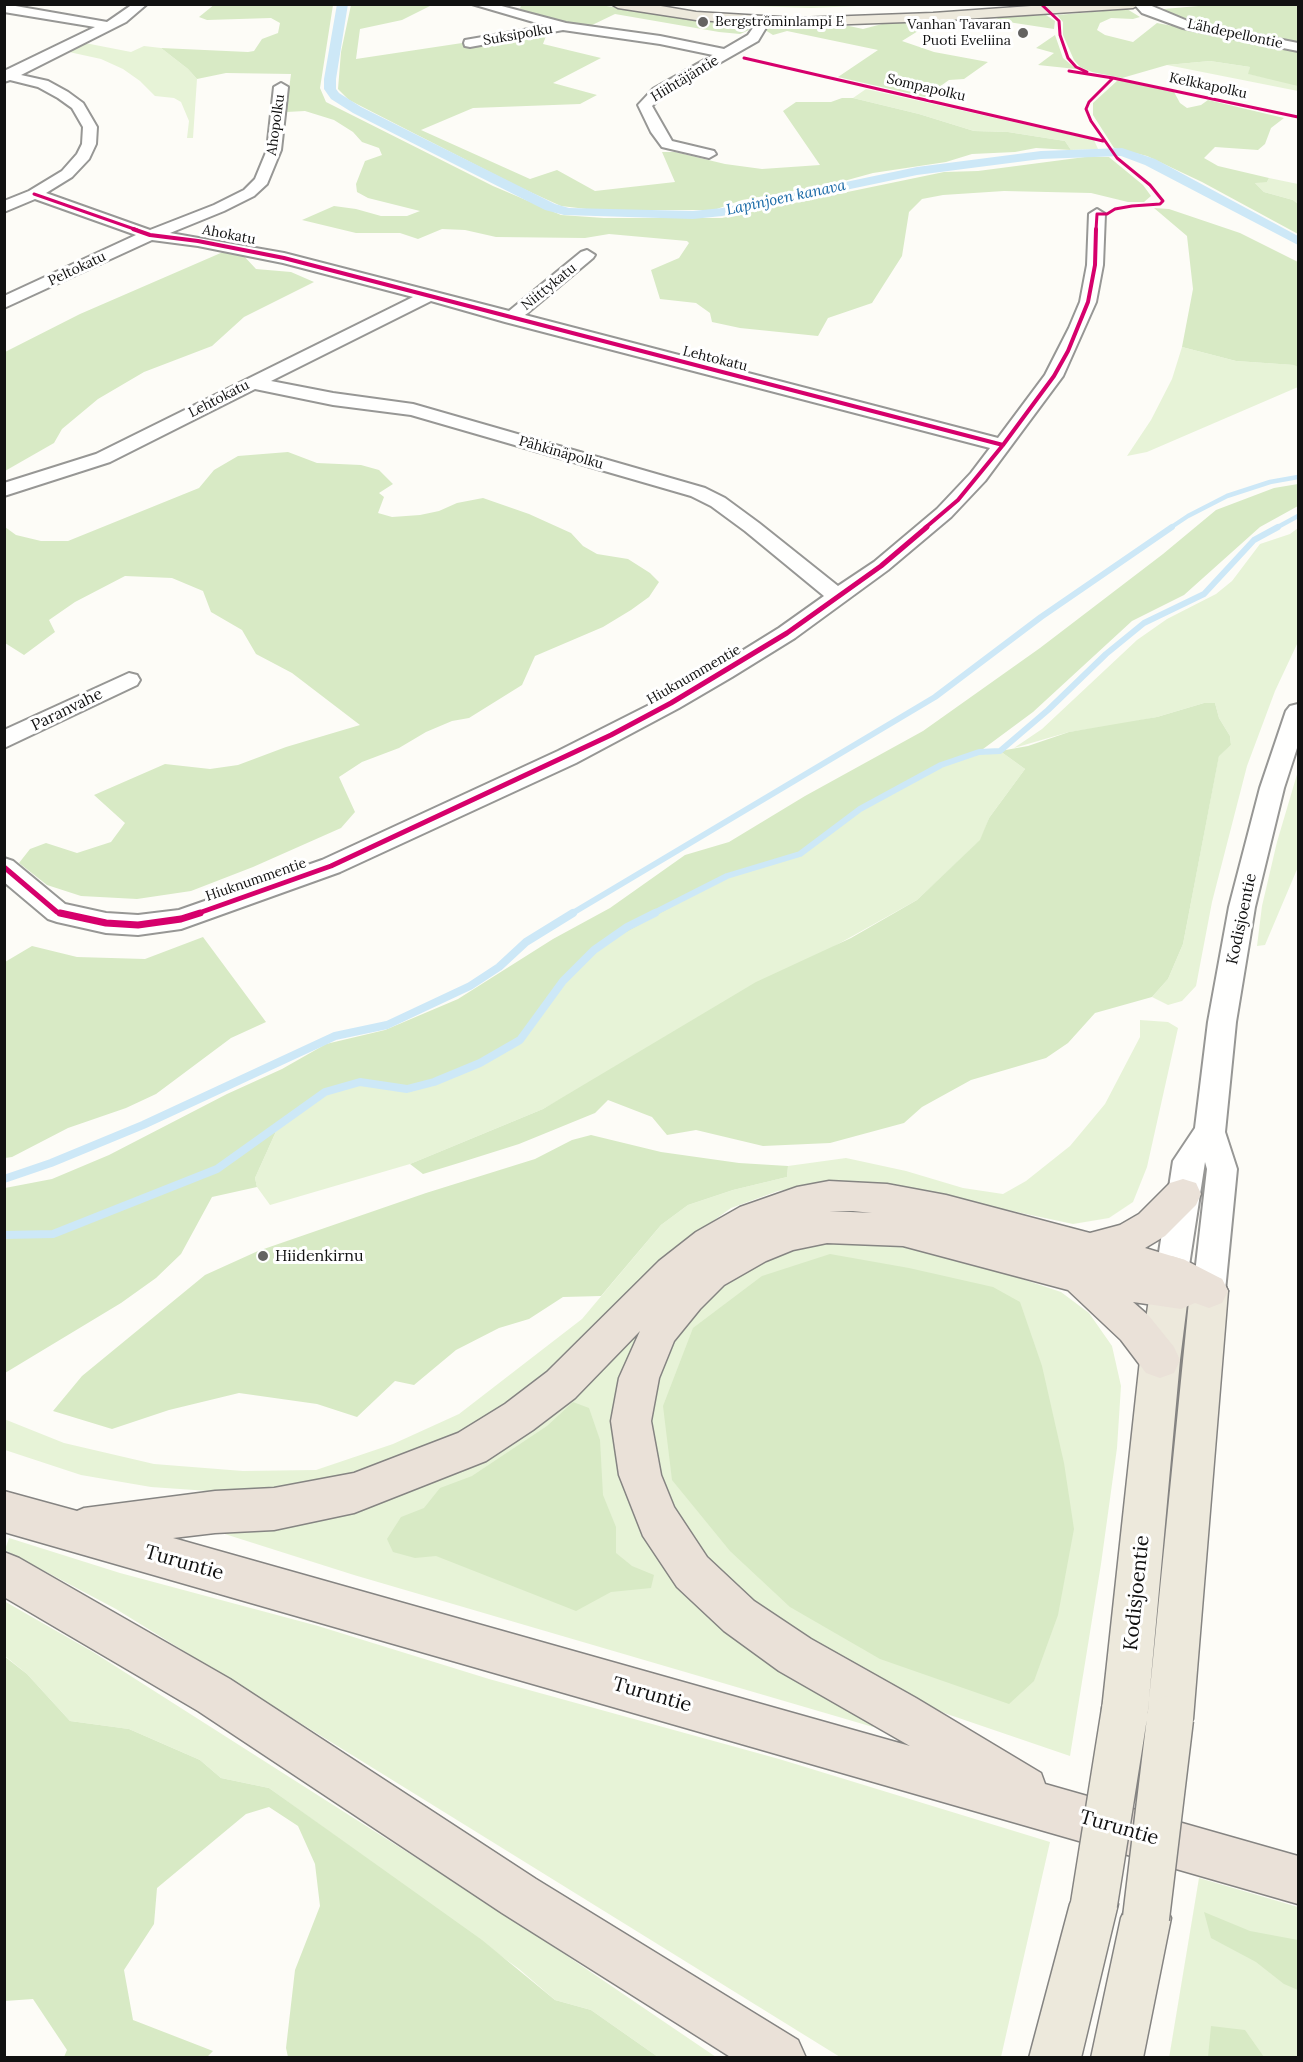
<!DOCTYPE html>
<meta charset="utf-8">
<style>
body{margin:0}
#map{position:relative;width:1303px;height:2062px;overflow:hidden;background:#fdfcf7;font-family:Lora,serif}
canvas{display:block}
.frame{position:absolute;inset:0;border:6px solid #111;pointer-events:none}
</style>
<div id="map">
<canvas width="1303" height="2062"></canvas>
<div class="frame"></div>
</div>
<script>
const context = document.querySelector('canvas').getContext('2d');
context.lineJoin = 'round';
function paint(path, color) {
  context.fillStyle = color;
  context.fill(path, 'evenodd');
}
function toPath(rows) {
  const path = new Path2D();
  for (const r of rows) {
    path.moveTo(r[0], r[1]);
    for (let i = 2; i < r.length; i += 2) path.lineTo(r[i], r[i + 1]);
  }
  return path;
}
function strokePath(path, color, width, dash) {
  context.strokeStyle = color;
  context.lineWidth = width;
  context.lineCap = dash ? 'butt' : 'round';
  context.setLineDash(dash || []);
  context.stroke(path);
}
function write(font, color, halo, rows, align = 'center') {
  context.font = font + ' Lora,serif';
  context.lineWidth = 6;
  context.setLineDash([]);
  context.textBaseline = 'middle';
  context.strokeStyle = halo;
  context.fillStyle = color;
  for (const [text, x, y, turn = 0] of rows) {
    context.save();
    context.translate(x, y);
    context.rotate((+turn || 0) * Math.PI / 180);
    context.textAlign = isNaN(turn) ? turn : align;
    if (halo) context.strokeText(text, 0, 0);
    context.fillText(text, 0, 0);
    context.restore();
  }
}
const green = toPath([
 [904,4,811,8,722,5],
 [85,43,131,52,144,46,161,48,188,69,197,79,193,138,187,138,189,121,181,102,174,98,155,96,140,81,123,69,101,59,69,52],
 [1210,61,1250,67,1249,74,1295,84,1298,86,1298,91,1167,65],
 [866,89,1094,140,1098,149,1071,150,1065,141,1008,132,974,131,919,114,853,98],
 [1269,178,1298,184,1298,204,1293,200,1264,192,1254,182,1267,182],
 [1182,347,1236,361,1295,365,1298,367,1298,387,1147,452,1127,456,1151,420,1172,379],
 [1298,528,1298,642,1275,691,1247,766,1212,902,1196,986,1182,1001,1168,1005,1152,997,1168,979,1183,944,1219,755,1231,745,1230,736,1219,718,1215,703,1204,703,1157,717,1117,725,1069,732,1014,748,1042,729,1137,640,1167,619,1216,594,1232,581,1260,544,1290,534],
 [1000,751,1025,769,989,818,981,840,917,900,543,1109,410,1164,270,1205,257,1187,255,1178,278,1127,325,1092,360,1082,407,1089,434,1082,480,1063,520,1040,563,981,594,950,627,927,727,876,800,854,860,809,941,765,979,752],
 [1298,771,1298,867,1265,945,1257,946,1262,906,1277,842],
 [1140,1020,1168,1022,1178,1028,1147,1167,1133,1202,1109,1218,1073,1224,876,1182,829,1182,778,1191,731,1208,681,1244,542,1380,479,1422,404,1458,329,1482,252,1494,151,1487,81,1475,5,1450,4,1419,64,1443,154,1464,243,1471,316,1470,393,1444,459,1414,582,1319,661,1225,688,1205,733,1190,787,1177,788,1166,846,1158,906,1171,963,1188,1003,1194,1026,1181,1070,1146,1105,1104,1140,1037],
 [834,1240,899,1246,1007,1274,1061,1292,1089,1313,1112,1346,1121,1386,1117,1448,1101,1564,1070,1756,947,1714,870,1681,739,1601,666,1505,647,1418,654,1378,673,1334,693,1306,741,1269,785,1249],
 [641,1329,644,1527,875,1717,873,1727,354,1575,209,1529,334,1511],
 [9,1538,120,1573,318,1626,489,1679,779,1759,1050,1842,1001,2057,840,2057,116,1609,5,1550],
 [4,1601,93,1652,520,1924,716,2057,658,2057,591,2010,555,2000,519,1969,269,1788,221,1778,200,1760,129,1729,70,1721,27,1674,5,1656],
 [1199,1878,1298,1907,1298,2057,1169,2058]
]);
const forest = toPath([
 [215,4,333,5,320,88,326,102,493,186,561,215,604,218,722,218,944,172,978,171,1085,157,1109,157,1143,185,1151,196,1144,202,1128,202,1091,193,1004,191,943,195,922,199,909,212,902,256,872,303,828,318,818,336,740,328,712,322,710,313,696,303,660,299,651,270,679,258,689,243,687,241,609,234,585,238,496,237,465,230,442,229,418,239,400,233,356,233,302,220,334,206,356,209,381,216,407,216,420,211,368,198,357,192,356,184,365,161,382,155,379,148,362,142,353,132,334,120,305,111,286,112,291,74,226,73,197,79,188,69,161,48,248,52,254,51,262,39,278,33,280,23,271,18,207,20,199,17],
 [351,5,432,5,402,20,360,29,356,59,482,40,540,35,546,36,543,44,601,58,553,83,597,95,580,104,473,108,421,130,530,179,557,170,595,191,675,182,662,152,675,152,725,164,762,169,820,165,783,111,796,102,831,102,842,98,853,98,919,114,974,131,1008,132,1065,141,1071,150,1036,148,1015,152,972,154,946,162,873,173,833,184,742,200,714,210,595,210,561,206,517,186,349,100,338,89,341,52],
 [521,5,600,5,691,19,746,25,749,30,740,34,719,32,615,14,588,27,563,24,528,14,520,9],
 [1210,5,1298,5,1298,46,1186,23,1152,10],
 [1127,9,1140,17,1133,19,1111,18,1100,23,1097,30,1105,35,1133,42,1157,23,1298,50,1298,86,1248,74,1250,67,1210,61,1167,65,1122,78,1092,72,1080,67,1074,60,1063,35,1063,22,1057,15],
 [1046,15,1055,21,1054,29,995,20,1000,17],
 [921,21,931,23,902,41,934,52,988,62,964,79,949,80,925,97,838,77,878,50,787,31,773,35,765,30,771,25,849,26,863,29,882,24],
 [1055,35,1063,58,1076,69,1038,65,1054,53,1036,48],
 [1118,80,1174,92,1180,103,1187,108,1201,105,1208,100,1284,118,1271,128,1265,144,1258,150,1215,147,1204,158,1218,166,1269,178,1267,182,1255,183,1264,192,1293,200,1298,204,1298,234,1202,182,1147,156,1114,148,1093,115,1093,103],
 [1154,208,1169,209,1240,233,1298,262,1298,367,1294,365,1236,361,1182,347,1193,289,1187,236],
 [223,252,243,255,256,269,291,272,314,282,244,317,212,346,144,372,98,399,62,429,54,443,5,471,5,352,80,314],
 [288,452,317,463,361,465,379,470,393,484,379,493,384,497,378,513,392,517,420,515,439,511,457,503,483,498,529,514,571,533,583,546,597,554,628,559,650,573,659,582,649,597,631,610,603,627,535,656,522,685,469,718,452,721,426,732,399,748,362,762,339,777,355,812,341,828,253,867,191,891,137,899,81,896,47,885,19,863,30,849,46,843,77,853,111,842,125,823,94,795,165,764,210,769,238,765,286,747,360,725,292,673,256,654,242,630,211,612,203,591,172,578,125,576,75,602,49,620,55,632,24,655,5,643,5,527,16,535,41,541,68,541,199,488,214,470,238,456],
 [1298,484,1298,506,1260,527,1184,595,1132,621,1033,712,979,752,941,765,860,809,800,854,727,876,594,950,563,981,520,1040,480,1063,434,1082,407,1089,360,1082,325,1092,278,1127,255,1178,257,1187,212,1197,181,1254,156,1278,121,1303,5,1373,5,1188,52,1179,109,1155,227,1094,282,1069,326,1044,385,1030,458,999,553,939,610,908,685,855,729,842,805,796,923,731,1040,648,1163,554,1216,510,1274,488],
 [1204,703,1215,703,1219,718,1230,736,1231,745,1219,756,1183,944,1168,979,1152,997,1095,1013,1068,1043,1046,1058,971,1080,922,1107,904,1123,830,1143,763,1146,696,1130,667,1135,652,1117,608,1100,595,1113,519,1144,462,1162,423,1174,410,1164,543,1109,756,982,851,938,917,900,980,840,989,818,1025,769,1000,751,1028,746,1069,732,1157,717],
 [203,937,266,1022,231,1038,156,1094,126,1108,68,1128,12,1157,5,1158,5,962,32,946,77,957,145,959],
 [591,1135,661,1152,739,1163,788,1166,787,1177,733,1190,688,1205,661,1225,601,1296,563,1297,529,1319,499,1328,456,1350,414,1385,395,1381,357,1417,317,1404,239,1393,169,1410,112,1429,53,1411,82,1376,205,1275,258,1251,426,1193,535,1159,572,1140],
 [830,1254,909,1268,993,1287,1020,1302,1042,1366,1064,1463,1074,1529,1058,1615,1034,1681,1009,1704,880,1659,790,1607,730,1551,672,1480,663,1406,693,1328,762,1276],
 [573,1402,589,1408,600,1440,603,1495,616,1527,616,1553,632,1566,654,1575,651,1588,611,1592,576,1611,436,1556,415,1558,393,1552,387,1539,401,1517,424,1508,440,1488,472,1476,547,1426],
 [4,1656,27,1674,70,1721,129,1729,200,1760,221,1778,269,1788,482,1940,555,2000,591,2010,658,2057,288,2057,286,2048,295,1970,320,1906,315,1864,298,1826,269,1807,246,1814,157,1888,154,1924,124,1970,133,2020,213,2051,207,2057,64,2057,67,2050,33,1999,5,2001],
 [1204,1912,1250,1931,1298,1940,1298,1990,1284,1984,1256,1962,1211,1938],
 [1211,2026,1245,2030,1264,2057,1208,2057]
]);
const streamFar2 = toPath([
 [1170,528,1188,516,1227,496,1270,482,1298,477],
 [1276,528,1298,516]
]);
const streamFar1 = toPath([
 [571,914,935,697,1041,617,1172,527],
 [652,914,727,876,800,854,860,809,941,765,979,752,1000,751,1048,710,1106,654,1144,623,1204,594,1254,540,1278,527]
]);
const stream = toPath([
 [4,1179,51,1163,143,1125,335,1036,387,1025,470,986,499,967,526,942,573,913],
 [4,1235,53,1234,217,1169,325,1092,360,1082,407,1089,434,1082,480,1063,520,1040,563,981,594,950,627,927,655,913]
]);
const canal = toPath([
 [337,4,348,4,336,79,336,89,339,93,361,107,555,204,569,208,693,211,722,208,917,167,1041,151,1122,148,1155,159,1298,236,1298,245,1145,165,1121,156,1041,159,917,175,722,216,693,219,564,215,545,210,353,113,331,99,324,89,324,79,337,4]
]);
const minor = toPath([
 [4,4,107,22,133,4,147,4,126,22,21,75,48,81,68,92,83,103,97,127,96,144,89,159,72,177,46,193,150,230,214,205,244,190,255,179,267,150,274,87,281,83,288,87,281,150,267,184,254,196,224,211,170,233,284,253,509,311,581,252,587,250,595,255,593,258,525,315,998,438,1045,375,1069,328,1080,302,1087,265,1089,214,1097,209,1105,214,1103,265,1096,302,1063,376,985,481,951,517,888,570,795,638,732,677,679,708,576,763,340,872,181,929,138,935,106,933,57,922,48,919,4,882,4,858,13,861,65,904,106,913,138,915,179,910,322,860,558,751,663,698,716,667,779,628,824,596,745,531,711,506,691,496,411,415,333,405,255,389,110,462,4,496,4,483,96,454,413,297,283,263,198,246,152,240,4,308,4,296,136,235,35,199,4,212,4,201,29,191,62,171,77,154,82,144,83,127,72,108,58,98,38,87,10,80,4,82,4,71,95,27,4,12,4,4],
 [431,301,505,322,990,448,971,473,937,509,874,562,838,586,759,523,725,498,705,488,413,404,333,393,271,381,431,301],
 [472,4,494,4,566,23,660,36,724,49,748,35,760,18,768,18,770,21,758,41,663,95,652,106,672,141,714,151,716,154,709,158,662,147,651,132,638,105,653,89,713,55,660,44,563,30,470,47,465,46,464,43,465,40,547,26,472,4],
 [1134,4,1147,4,1190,22,1298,43,1298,51,1183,28,1142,13,1134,4],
 [129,673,137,675,140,680,137,685,4,748,4,730,129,673],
 [1298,704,1298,745,1284,788,1255,907,1236,1022,1225,1132,1237,1169,1225,1291,1221,1301,1209,1305,1197,1301,1193,1291,1207,1169,1205,1162,1188,1272,1183,1282,1172,1286,1161,1282,1156,1272,1173,1161,1195,1128,1208,1022,1229,907,1260,788,1286,711,1290,706,1298,704]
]);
const major = toPath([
 [611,4,649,4,696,12,797,18,933,13,1059,4,1140,4,1133,8,933,21,797,26,696,20,618,8,611,4],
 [1172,1256,1185,1260,1191,1272,1180,1360,1148,1710,1141,1726,1125,1733,1109,1726,1102,1710,1140,1360,1153,1272,1159,1260,1172,1256],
 [1209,1274,1222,1279,1228,1291,1193,1719,1186,1735,1170,1742,1154,1735,1147,1719,1190,1291,1196,1279,1209,1274],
 [1094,1880,1111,1887,1118,1904,1081,2058,1029,2058,1070,1904,1077,1887,1094,1880],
 [1146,1893,1163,1901,1171,1918,1143,2058,1091,2058,1121,1918,1129,1901,1146,1893]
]);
const highway = toPath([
 [1183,1179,1196,1183,1201,1194,1196,1205,1165,1236,1145,1248,1185,1260,1222,1279,1228,1291,1222,1303,1209,1308,1195,1303,1181,1309,1133,1302,1149,1316,1174,1347,1180,1360,1174,1373,1160,1378,1146,1373,1121,1340,1068,1290,903,1246,827,1243,793,1250,766,1261,724,1285,700,1309,674,1341,659,1378,651,1421,661,1475,674,1507,707,1557,754,1601,811,1639,916,1698,1041,1773,1045,1784,1298,1856,1298,1904,4,1532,4,1491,77,1511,84,1508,215,1491,274,1488,354,1473,458,1433,505,1404,547,1372,659,1261,696,1232,740,1207,797,1187,829,1181,887,1184,946,1195,1090,1233,1120,1225,1139,1214,1170,1183,1183,1179],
 [829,1211,853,1211,872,1213,829,1211],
 [640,1331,619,1378,611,1421,619,1475,643,1536,677,1587,724,1631,779,1671,910,1746,173,1538,215,1533,274,1530,354,1513,486,1461,533,1430,575,1398,640,1331],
 [4,1552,19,1558,230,1679,536,1879,798,2040,806,2058,732,2058,502,1913,198,1711,4,1597,4,1552]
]);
const majorBridge = toPath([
 [1094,1904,1125,1710],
 [1146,1918,1170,1719]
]);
const cyclewayFar3 = toPath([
 [1041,4,1059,21,1060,35,1068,58,1076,67,1087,72],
 [744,58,1103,141],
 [1069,71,1113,78,1089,102,1086,109,1091,121,1117,158,1150,185,1163,201,1160,204,1132,206,1115,209,1107,214,1097,214,1096,230],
 [1113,78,1298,117],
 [34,194,137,230]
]);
const cyclewayFar2 = toPath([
 [133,229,150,235,198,241,284,258,1003,445],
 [925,528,958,500,1003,445,1054,376,1068,351,1088,302,1095,265,1096,229]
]);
const cyclewayFar1 = toPath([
 [4,867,57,912,66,914],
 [196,914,331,866,611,735,671,703,787,633,881,566,927,527]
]);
const cycleway = toPath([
 [60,913,106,923,138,925,181,919,200,913]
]);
const markers = [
 [703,22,6,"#646362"],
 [1023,33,6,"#646362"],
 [263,1256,6,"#646362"]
];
const farPoinames = [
 ["Bergströminlampi E",715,22],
 ["Vanhan Tavaran",1011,25,"right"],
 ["Puoti Eveliina",1011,41,"right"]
];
const farStreetnames = [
 ["Lähdepellontie",1235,34,12],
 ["Suksipolku",518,35,-10],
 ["Hiihtäjäntie",685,79,-31],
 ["Kelkkapolku",1208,86,12],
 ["Sompapolku",926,88,13],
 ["Ahopolku",276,125,-82],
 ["Ahokatu",229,235,11],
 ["Peltokatu",77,269,-25],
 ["Niittykatu",549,287,-39],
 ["Lehtokatu",715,359,14],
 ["Lehtokatu",219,399,-27],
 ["Pähkinäpolku",561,453,16],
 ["Hiuknummentie",694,675,-30],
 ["Hiuknummentie",256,880,-19]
];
const farWaternames = [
 ["Lapinjoen kanava",786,198,-12]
];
const streetNames = [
 ["Paranvahe",67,710,-26],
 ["Kodisjoentie",1242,919,-78]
];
const poiNames = [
 ["Hiidenkirnu",275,1256]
];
const nearStreetnames = [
 ["Turuntie",184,1563,16],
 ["Kodisjoentie",1137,1593,-84],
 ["Turuntie",652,1695,16],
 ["Turuntie",1119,1828,16]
];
paint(green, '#e7f3d7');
paint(forest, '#d8eac5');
strokePath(streamFar2, '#cde8f7', 4.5);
strokePath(streamFar1, '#cde8f7', 6);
strokePath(stream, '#cde8f7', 8);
paint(canal, '#cde8f7');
strokePath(minor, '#979795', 4);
strokePath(major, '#858482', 3);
strokePath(highway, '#858482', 3);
paint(minor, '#fffffe');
paint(major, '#ede9dc');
paint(highway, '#eae1d8');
strokePath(majorBridge, '#858482', 49, []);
strokePath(majorBridge, '#ede9dc', 46);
strokePath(cyclewayFar3, '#d6006c', 3);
strokePath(cyclewayFar2, '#d6006c', 4);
strokePath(cyclewayFar1, '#d6006c', 5);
strokePath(cycleway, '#d6006c', 7);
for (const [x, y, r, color] of markers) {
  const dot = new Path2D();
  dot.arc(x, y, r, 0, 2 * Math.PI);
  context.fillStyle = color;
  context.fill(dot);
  strokePath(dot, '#fff', 2);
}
write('14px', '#111', '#fff', farPoinames, 'left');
write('14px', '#111', '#fff', farStreetnames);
write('italic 15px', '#1768a6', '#fff', farWaternames);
write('16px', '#111', '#fff', streetNames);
write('16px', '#111', '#fff', poiNames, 'left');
write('20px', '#111', '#fff', nearStreetnames);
</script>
